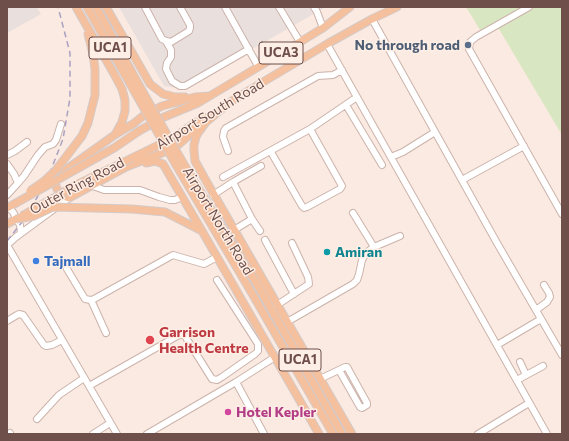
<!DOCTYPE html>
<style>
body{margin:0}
#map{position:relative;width:569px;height:441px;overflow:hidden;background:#faeae1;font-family:Commissioner,sans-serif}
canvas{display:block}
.frame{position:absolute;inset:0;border:8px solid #6f4f4a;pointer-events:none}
</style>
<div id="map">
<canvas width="569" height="441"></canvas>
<div class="frame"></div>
</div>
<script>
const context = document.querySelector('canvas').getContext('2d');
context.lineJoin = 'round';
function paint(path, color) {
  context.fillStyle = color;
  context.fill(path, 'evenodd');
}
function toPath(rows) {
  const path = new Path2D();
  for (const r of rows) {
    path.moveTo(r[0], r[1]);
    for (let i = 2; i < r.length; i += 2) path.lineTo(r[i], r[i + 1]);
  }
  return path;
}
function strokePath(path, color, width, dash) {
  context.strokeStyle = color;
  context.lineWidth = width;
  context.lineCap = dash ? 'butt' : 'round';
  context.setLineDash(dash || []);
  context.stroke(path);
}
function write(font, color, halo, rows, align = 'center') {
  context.font = font + ' Commissioner,sans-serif';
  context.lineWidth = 3;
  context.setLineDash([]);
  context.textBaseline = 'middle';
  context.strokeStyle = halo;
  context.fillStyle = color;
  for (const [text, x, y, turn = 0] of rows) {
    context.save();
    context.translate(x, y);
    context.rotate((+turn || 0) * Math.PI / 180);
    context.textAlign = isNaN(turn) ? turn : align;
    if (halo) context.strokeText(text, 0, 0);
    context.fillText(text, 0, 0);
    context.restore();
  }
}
const industrial = toPath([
 [7,7,37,7,41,14,7,33],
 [119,7,326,7,182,89,164,86]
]);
const green = toPath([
 [466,7,562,7,562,135,499,29,482,33]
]);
const minor = toPath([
 [145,7,162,39,166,41,171,42,189,31,190,28,190,25,180,7],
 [225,7,258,66],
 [279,7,300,42],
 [314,7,317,12,323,28],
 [529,7,476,37,470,42,469,49,562,214],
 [372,19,497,243,562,355],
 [166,41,171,50,171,57,167,63,166,69,172,81,180,86,185,86,249,49],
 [327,44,547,434],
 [346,105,382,165],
 [228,151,223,137,224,131,226,128,318,76,333,75,342,70],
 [271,152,302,206,304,208,307,207,340,189,342,186,310,129],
 [7,155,15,151,27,142],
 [391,157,403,152,435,132],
 [7,164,14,174,18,183,7,195],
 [223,177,310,129,357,97],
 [462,180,524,146],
 [233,182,261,166],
 [18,183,24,176,38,155,45,147,53,144,56,140,61,124],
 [93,186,104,190,140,190,159,197,170,200,175,200,182,197],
 [213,195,233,182,252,219,260,231],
 [69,198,16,237,7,245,117,434],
 [8,207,13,212,20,225,21,233],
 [353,213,374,247],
 [234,230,252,219],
 [265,240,294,294],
 [67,269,85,299,91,300,106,333],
 [91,300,94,299,173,255,204,264,217,257],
 [277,305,309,284,308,277,292,243],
 [536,310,547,302,550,297,549,293,544,285],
 [7,321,17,315,19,314,23,315,44,345,46,346,52,345,62,340],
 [287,322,353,284,357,280,359,274,362,260,366,253,374,247,400,236],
 [497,345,541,319],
 [520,362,526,375],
 [320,379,345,367,347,367,367,403,367,405,362,408,360,407,339,370],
 [517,380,543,366],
 [236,382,264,434],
 [89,386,179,335,182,335,185,336,212,379,217,380,222,377,255,354,258,351,258,344,217,280],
 [37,419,59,395,84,378],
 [9,434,10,433],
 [93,434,110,423],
 [147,434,236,382,275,357],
 [478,434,529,403]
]);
const major = toPath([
 [76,7,114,74,122,89,124,96,125,101,125,111,122,122,116,133],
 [87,7,133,89],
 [96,7,139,85],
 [106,7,150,84,163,94,175,97,185,97],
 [229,103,206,122,198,133,196,137,194,145,194,151,195,161,205,179,352,434],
 [225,105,268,79,327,44,372,19,397,7],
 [204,117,187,137,179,144,172,149,126,167,69,198,63,196,57,189,55,183,57,176,116,134,133,124,143,116,162,106,195,97,209,96],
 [139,131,164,117,198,103,300,42,323,28,350,7],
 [82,136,88,123,95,95,95,69,93,54,88,34],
 [132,158,175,137,196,122],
 [182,161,258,286,342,434],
 [146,163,155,161,163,164,202,231,319,434],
 [176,165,250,290,333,434],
 [7,208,16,203],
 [154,211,165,212,202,231],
 [7,224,16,219]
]);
const rail = toPath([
 [7,241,26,217,47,180,63,139,70,98,70,53,58,7]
]);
const majorBridge = toPath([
 [139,85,182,161],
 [133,89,176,165],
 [30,191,43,182,56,170,82,136],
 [16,203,114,148,139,131],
 [22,216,78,184,132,158],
 [16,219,34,216,53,207,132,209,154,211]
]);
const markers = [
 [468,45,4,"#5c6f8a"],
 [327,252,4,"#0f9aa8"],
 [36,261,4,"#3f7fe0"],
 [150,340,5,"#e0444e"],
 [228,412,4,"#d1479c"]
];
const shields = [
 [110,48,42],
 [281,53,44],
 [300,360,42]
];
const shieldNames = [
 ["UCA1",110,48],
 ["UCA3",281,53],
 ["UCA1",300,360]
];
const serviceNames = [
 ["No through road",460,45]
];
const streetNames = [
 ["Airport South Road",210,114,-31],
 ["Outer Ring Road",77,186,-28],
 ["Airport North Road",218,221,59]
];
const cultureNames = [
 ["Amiran",335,252]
];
const shopNames = [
 ["Tajmall",44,261]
];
const healthNames = [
 ["Garrison",159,332],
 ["Health Centre",159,348]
];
const hotelNames = [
 ["Hotel Kepler",236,412]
];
paint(industrial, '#e9dfdc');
paint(green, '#d8e6c1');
strokePath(minor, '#ccb3ab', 8);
strokePath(major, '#d4cac9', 9);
strokePath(minor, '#fff', 6);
strokePath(major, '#f5c09d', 7);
strokePath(rail, '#aba1c2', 1.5, [6, 4]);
strokePath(majorBridge, '#d4cac9', 9, []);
strokePath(majorBridge, '#f5c09d', 7);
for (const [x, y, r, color] of markers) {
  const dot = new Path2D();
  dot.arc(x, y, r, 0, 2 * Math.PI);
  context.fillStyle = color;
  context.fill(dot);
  strokePath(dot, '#feefe6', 1.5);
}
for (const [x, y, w] of shields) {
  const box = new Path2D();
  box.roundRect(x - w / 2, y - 11, w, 22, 3);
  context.fillStyle = '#feefe6';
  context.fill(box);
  strokePath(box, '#6f4f4a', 1);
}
write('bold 13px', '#6f4f4a', null, shieldNames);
write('bold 14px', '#4e5e75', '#feefe6', serviceNames, 'right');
write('14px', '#6f4f4a', '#feefe6', streetNames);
write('bold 14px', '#0d838f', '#feefe6', cultureNames, 'left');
write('bold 14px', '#366cbe', '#feefe6', shopNames, 'left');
write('bold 14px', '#be3a42', '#feefe6', healthNames, 'left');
write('bold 14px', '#b23c85', '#feefe6', hotelNames, 'left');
</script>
